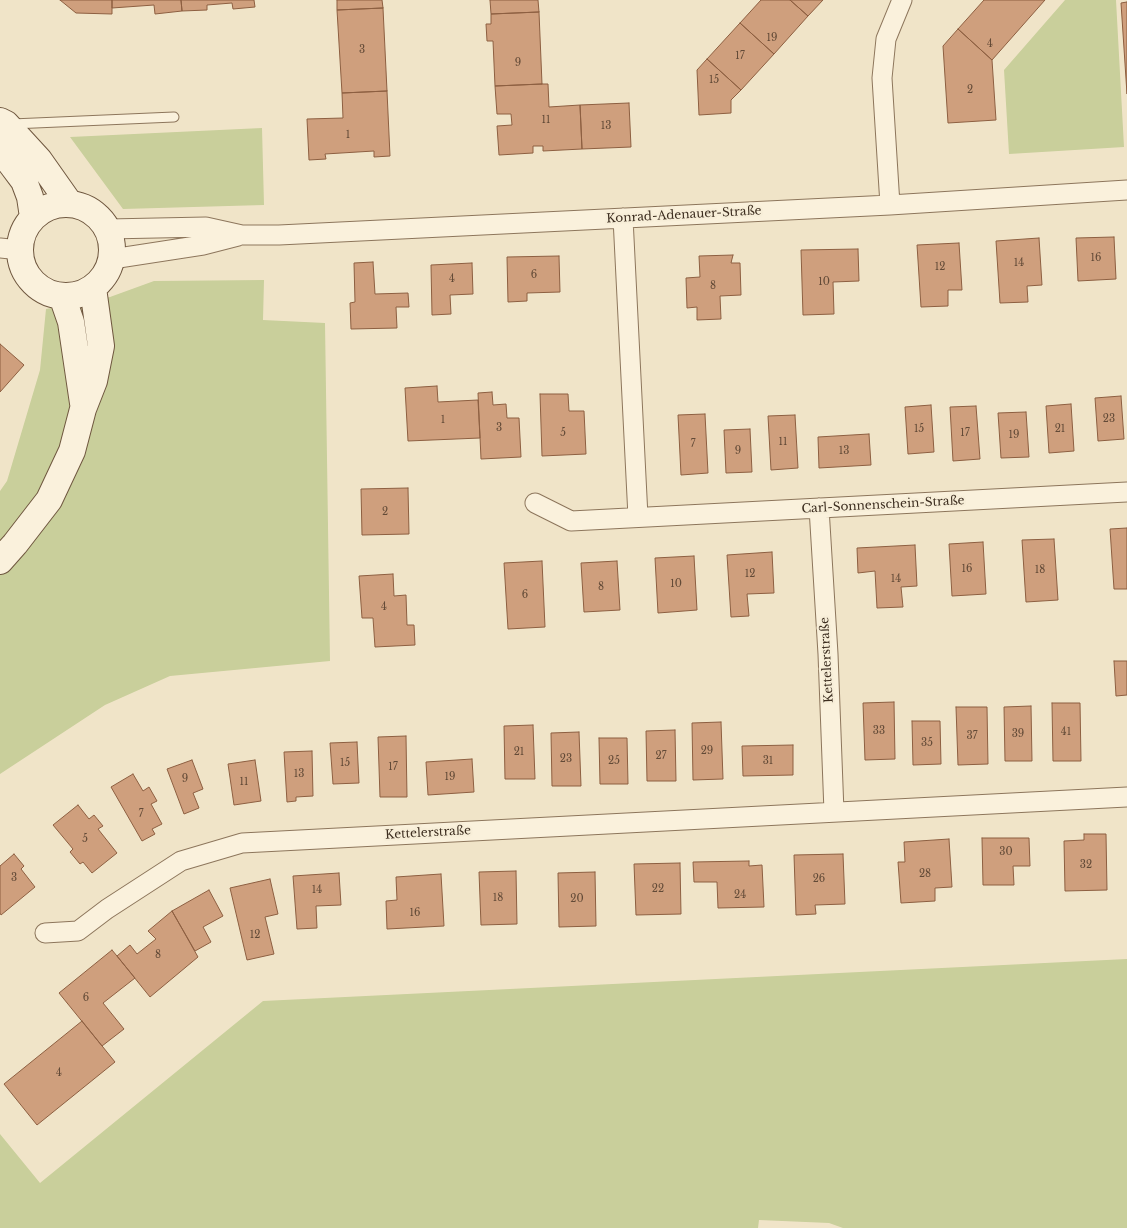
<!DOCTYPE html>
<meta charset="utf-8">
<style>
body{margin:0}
canvas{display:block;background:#f0e4c8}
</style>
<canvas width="1127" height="1228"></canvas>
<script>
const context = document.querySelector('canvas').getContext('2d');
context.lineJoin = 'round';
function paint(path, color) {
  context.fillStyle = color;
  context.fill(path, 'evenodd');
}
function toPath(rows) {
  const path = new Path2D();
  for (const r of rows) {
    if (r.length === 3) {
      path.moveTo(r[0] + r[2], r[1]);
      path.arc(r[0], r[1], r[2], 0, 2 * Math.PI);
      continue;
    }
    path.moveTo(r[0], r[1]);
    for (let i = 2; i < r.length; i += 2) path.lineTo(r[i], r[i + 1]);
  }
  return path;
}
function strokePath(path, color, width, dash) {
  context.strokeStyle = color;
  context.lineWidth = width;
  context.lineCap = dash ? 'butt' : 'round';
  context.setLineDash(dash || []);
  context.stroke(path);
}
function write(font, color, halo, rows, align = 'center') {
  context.font = font + ' "Libre Baskerville",serif';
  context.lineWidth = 4.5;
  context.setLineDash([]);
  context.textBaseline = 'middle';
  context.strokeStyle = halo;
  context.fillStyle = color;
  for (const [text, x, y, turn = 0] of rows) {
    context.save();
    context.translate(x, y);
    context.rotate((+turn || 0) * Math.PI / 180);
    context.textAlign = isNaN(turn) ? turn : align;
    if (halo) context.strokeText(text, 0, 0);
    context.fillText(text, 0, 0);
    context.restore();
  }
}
const green = toPath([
 [1065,0,1116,0,1124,147,1009,154,1004,70],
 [262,128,264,205,123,209,70,137],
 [264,280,263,320,325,323,330,661,170,676,105,705,0,774,0,491,7,481,40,370,46,309,110,297,154,281],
 [1127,959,1127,1228,843,1228,829,1223,759,1220,758,1228,0,1228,0,1134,40,1183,263,1001]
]);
const building = toPath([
 [60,0,112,0,112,14,76,13,60,0],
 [112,0,181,0,182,11,155,14,154,5,112,8,112,0],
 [181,0,254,0,255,7,233,9,232,3,207,5,207,10,182,11,181,0],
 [337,0,382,0,383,8,337,10,337,0],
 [490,0,538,0,539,12,491,14,490,0],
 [761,0,790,0,808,16,774,54,740,23,761,0],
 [790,0,823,0,808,16,790,0],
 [984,0,1045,0,992,60,958,29,984,0],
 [1127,2,1127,94,1121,3,1127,2],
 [383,8,387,91,342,93,337,10,383,8],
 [539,12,542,84,495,86,493,41,487,41,486,24,491,24,491,14,539,12],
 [740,23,774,54,741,90,707,59,740,23],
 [958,29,992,60,996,120,948,123,943,46,958,29],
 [707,59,741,90,731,100,731,113,699,115,697,70,707,59],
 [542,84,548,84,549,107,580,105,582,149,543,151,543,146,533,146,533,153,499,155,497,126,512,125,511,114,497,114,495,86,542,84],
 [387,91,390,156,374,157,374,151,325,154,326,159,309,160,307,119,343,118,342,93,387,91],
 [629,103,631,147,582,149,580,105,629,103],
 [1114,237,1116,279,1078,281,1076,238,1114,237],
 [1039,238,1042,285,1027,286,1028,302,1000,303,996,241,1039,238],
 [959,243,962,290,948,290,948,306,921,307,917,245,959,243],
 [858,249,859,281,833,282,834,314,803,315,801,250,858,249],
 [733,255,731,263,740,263,741,295,720,296,721,319,697,320,697,307,687,308,686,278,700,277,699,256,733,255],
 [559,256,560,292,527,293,527,301,508,302,507,257,559,256],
 [373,262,375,294,408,293,409,307,396,307,397,328,351,329,350,303,355,302,354,263,373,262],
 [472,263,473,294,450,295,451,314,432,315,431,265,472,263],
 [0,344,24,365,0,392,0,344],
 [437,386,438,402,478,400,480,438,408,441,405,388,437,386],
 [492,392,493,405,506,404,507,418,519,418,521,457,481,459,478,393,492,392],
 [540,394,568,394,569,411,584,411,586,454,542,456,540,394],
 [1121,396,1124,439,1098,441,1095,398,1121,396],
 [1071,404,1074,451,1049,453,1046,406,1071,404],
 [931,405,934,452,908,454,905,407,931,405],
 [976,406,980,459,953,461,950,407,976,406],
 [1026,412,1029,457,1001,458,998,413,1026,412],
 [705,414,708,473,681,475,678,415,705,414],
 [795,415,798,468,771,470,768,416,795,415],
 [750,429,752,472,726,473,724,430,750,429],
 [869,434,871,465,819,468,818,437,869,434],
 [408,488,409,534,362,535,361,489,408,488],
 [1127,528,1127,589,1114,589,1110,529,1127,528],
 [1054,539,1058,600,1026,602,1022,540,1054,539],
 [983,542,986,594,952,596,949,544,983,542],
 [915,545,917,586,901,587,903,607,877,608,875,571,858,573,857,548,915,545],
 [772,552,774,593,747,594,749,616,731,617,727,555,772,552],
 [694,556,697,610,658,613,655,558,694,556],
 [542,561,545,627,508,629,504,563,542,561],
 [617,561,620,610,584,612,581,563,617,561],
 [393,574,394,596,406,595,407,625,414,625,415,645,375,647,373,618,362,618,359,576,393,574],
 [1114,661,1127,661,1127,695,1116,696,1114,661],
 [894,702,895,759,865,760,863,703,894,702],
 [1052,703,1080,703,1081,761,1053,761,1052,703],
 [1031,706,1032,761,1005,761,1004,707,1031,706],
 [956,707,987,707,988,764,958,765,956,707],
 [912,721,940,721,941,764,913,765,912,721],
 [721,722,723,779,693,780,692,723,721,722],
 [533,725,535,779,505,779,504,726,533,725],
 [675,730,676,781,647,781,646,731,675,730],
 [579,732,581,786,552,786,551,733,579,732],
 [406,736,407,797,380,797,378,737,406,736],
 [599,738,627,738,628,784,600,784,599,738],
 [357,742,359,783,333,784,330,743,357,742],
 [793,745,793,775,743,776,742,746,793,745],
 [312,751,313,796,296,797,296,801,287,802,284,752,312,751],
 [472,759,474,792,428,795,426,762,472,759],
 [192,760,203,789,193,793,199,808,184,814,167,769,192,760],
 [255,760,261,801,234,805,228,764,255,760],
 [133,774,143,791,149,787,157,801,151,804,162,824,152,829,155,834,142,841,111,787,133,774],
 [78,805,89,819,94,815,103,826,98,829,117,853,92,873,83,862,80,864,70,852,73,849,53,825,78,805],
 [1084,834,1106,834,1107,890,1065,891,1064,841,1084,840,1084,834],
 [982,838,1029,838,1030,866,1013,866,1014,885,983,885,982,838],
 [949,839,952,887,935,888,935,901,901,903,898,862,905,862,904,842,949,839],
 [14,854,24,866,21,869,35,887,1,915,0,913,0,866,14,854],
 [843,854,845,904,815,905,816,914,796,915,794,855,843,854],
 [749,861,749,866,762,865,764,907,718,908,717,882,694,882,693,862,749,861],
 [680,863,681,914,636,915,634,864,680,863],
 [516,871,517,924,481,925,479,872,516,871],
 [595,872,596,926,559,927,558,873,595,872],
 [339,873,341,905,316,906,317,928,297,929,293,876,339,873],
 [441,874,444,926,387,929,386,901,397,900,396,877,441,874],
 [270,879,278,914,265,917,274,954,247,960,230,888,270,879],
 [209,890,223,916,203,927,211,942,195,951,172,911,209,890],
 [172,911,198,957,150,997,117,956,130,945,137,954,156,939,148,931,172,911],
 [112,950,135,978,103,1003,124,1029,102,1046,59,993,112,950],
 [82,1021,115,1062,37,1125,4,1084,82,1021]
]);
const lane = toPath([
 [12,124,174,117]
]);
const street = toPath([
 [890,205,882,78,886,39,902,0],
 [623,218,638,517],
 [108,229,206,227,242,235,279,235,890,205,1127,190],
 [0,248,20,250],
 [112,259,203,245,238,236],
 [535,503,571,521,1127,492],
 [819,508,828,654,834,812],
 [45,933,78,931,107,909,181,861,242,843,1127,797]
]);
const secondary = toPath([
 [0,121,6,124,39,160,70,204],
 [0,149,24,181,30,197,33,217],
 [66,250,46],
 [62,296,71,322,83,403],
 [0,561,15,544,49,500,72,451,83,409,94,381,101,346,93,288]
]);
const numberNames = [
 ["19",772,38],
 ["4",990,44],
 ["3",362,50],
 ["17",740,56],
 ["9",518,63],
 ["15",714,80],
 ["2",970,90],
 ["11",546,120],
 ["13",606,126],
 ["1",348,135],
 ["16",1096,258],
 ["14",1019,263],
 ["12",940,267],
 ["6",534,275],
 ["4",452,279],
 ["10",824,282],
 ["8",713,286],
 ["23",1109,419],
 ["1",443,420],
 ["3",499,428],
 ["15",919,429],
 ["21",1060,429],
 ["5",563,433],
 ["17",965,433],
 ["19",1014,435],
 ["11",783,442],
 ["7",693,444],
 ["9",738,451],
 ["13",844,451],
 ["2",385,512],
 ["16",967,569],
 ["18",1040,570],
 ["12",750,574],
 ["14",896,579],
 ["10",676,584],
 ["8",601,587],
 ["6",525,595],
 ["4",384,607],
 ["33",879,731],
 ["41",1066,732],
 ["39",1018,734],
 ["37",972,736],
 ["35",927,743],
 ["29",707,751],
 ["21",519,752],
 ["27",661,756],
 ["23",566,759],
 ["25",614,761],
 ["31",768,761],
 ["15",345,763],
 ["17",393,767],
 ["13",299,774],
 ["19",450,777],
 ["9",185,779],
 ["11",244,782],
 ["7",141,814],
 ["5",85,839],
 ["30",1006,852],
 ["32",1086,865],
 ["28",925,874],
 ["3",14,878],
 ["26",819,879],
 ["22",658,889],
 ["14",317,890],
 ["24",740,895],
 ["18",498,898],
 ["20",577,899],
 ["16",415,913],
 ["12",255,935],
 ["8",158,955],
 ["6",86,998],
 ["4",59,1073]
];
const streetNames = [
 ["Konrad-Adenauer-Straße",684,215,-3],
 ["Carl-Sonnenschein-Straße",883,505,-3],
 ["Kettelerstraße",827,660,-93],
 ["Kettelerstraße",428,833,-3]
];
paint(green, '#c9cf9b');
paint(building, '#cf9f7d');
strokePath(building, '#8d5f41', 1);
strokePath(lane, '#8d765c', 11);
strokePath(street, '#8d765c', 21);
strokePath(secondary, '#6f573f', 28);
strokePath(lane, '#faf1dc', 9);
strokePath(street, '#faf1dc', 19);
strokePath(secondary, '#faf1dc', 26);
write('10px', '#624a37', null, numberNames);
write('12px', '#3d2e20', '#f7eed8', streetNames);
</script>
